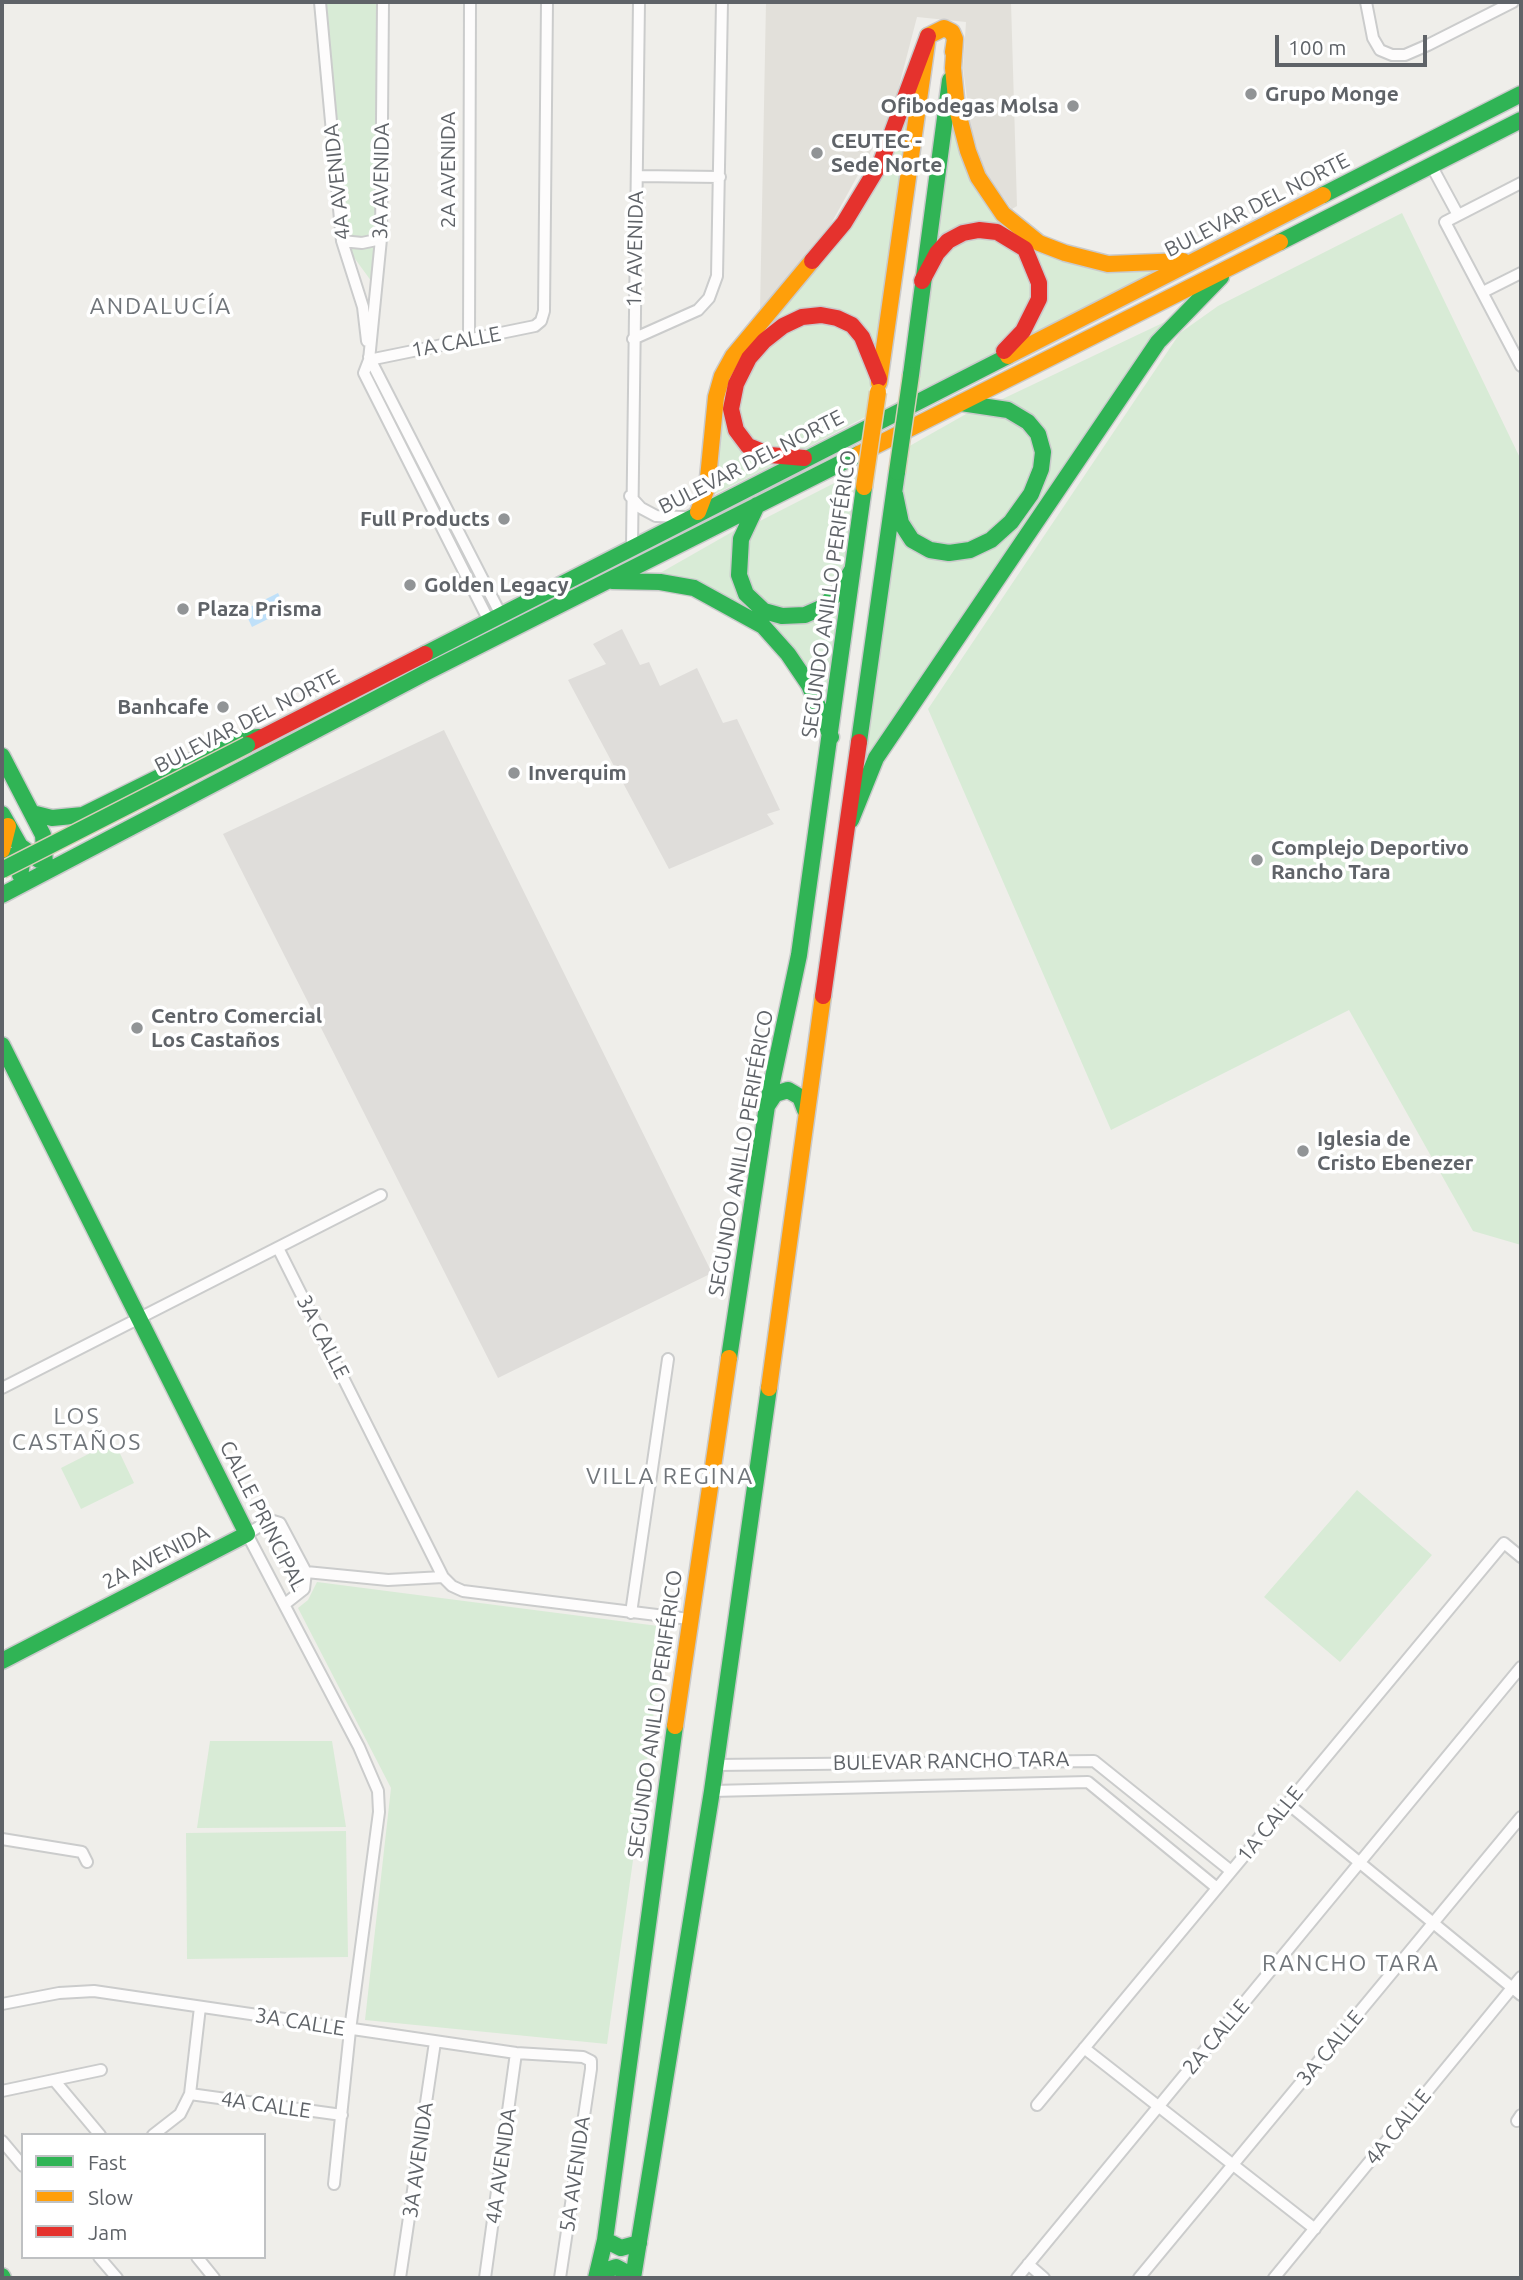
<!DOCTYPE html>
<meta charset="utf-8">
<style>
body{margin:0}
#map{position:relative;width:1523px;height:2280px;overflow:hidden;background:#efeeea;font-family:Ubuntu,sans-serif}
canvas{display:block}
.frame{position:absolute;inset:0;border:4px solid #5f6368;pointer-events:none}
.legend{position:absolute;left:21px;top:2133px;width:245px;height:126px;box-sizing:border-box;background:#fff;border:2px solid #bfc1c3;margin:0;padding:9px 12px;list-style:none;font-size:21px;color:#5f6368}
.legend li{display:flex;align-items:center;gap:14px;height:35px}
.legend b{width:35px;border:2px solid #bfc1c3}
.scale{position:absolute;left:1275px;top:35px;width:152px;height:32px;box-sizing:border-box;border:4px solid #5f6368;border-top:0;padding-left:9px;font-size:21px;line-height:24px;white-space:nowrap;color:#5f6368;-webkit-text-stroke:5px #fff;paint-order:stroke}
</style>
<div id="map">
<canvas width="1523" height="2280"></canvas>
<div class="frame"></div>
<ul class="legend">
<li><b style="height:9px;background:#30b455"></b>Fast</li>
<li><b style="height:9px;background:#ff9f0a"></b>Slow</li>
<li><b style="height:9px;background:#e5322d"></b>Jam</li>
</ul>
<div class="scale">100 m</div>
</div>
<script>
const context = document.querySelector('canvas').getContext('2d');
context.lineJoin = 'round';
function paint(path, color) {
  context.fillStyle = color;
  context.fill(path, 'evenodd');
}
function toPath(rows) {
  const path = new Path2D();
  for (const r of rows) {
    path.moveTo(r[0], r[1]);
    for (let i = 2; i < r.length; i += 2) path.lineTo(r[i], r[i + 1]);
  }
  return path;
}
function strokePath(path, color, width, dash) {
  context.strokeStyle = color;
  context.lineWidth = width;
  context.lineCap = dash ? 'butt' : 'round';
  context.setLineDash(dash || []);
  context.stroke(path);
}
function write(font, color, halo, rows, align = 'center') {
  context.font = font + ' Ubuntu,sans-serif';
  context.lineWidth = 7;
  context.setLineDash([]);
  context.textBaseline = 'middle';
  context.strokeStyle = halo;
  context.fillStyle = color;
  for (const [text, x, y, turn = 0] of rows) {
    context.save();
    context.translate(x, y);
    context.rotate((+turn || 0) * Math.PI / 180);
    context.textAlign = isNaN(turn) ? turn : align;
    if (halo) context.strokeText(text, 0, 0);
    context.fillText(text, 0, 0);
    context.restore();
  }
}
const industrial = toPath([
 [622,629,640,665,649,662,660,686,697,668,723,723,737,719,780,810,767,814,774,824,669,869,568,680,606,664,593,644],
 [444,730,712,1273,498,1378,223,834]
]);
const education = toPath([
 [766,2,1011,2,1017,206,1012,209,987,176,971,130,963,68,966,22,917,17,892,113,826,233,760,311]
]);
const green = toPath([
 [321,2,383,2,377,289,342,241],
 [910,114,876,354,860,326,841,314,807,311,766,332,746,353,735,372,726,410,732,433,747,451,770,460,784,460,707,498,712,487,720,399,727,377,737,358,831,249,883,167],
 [951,122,972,173,1042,249,1168,266,1018,342,1044,293,1008,232,935,249],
 [1402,213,1521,460,1521,1245,1473,1231,1349,1010,1111,1130,928,709,1180,333,1218,306],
 [963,237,1002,239,1030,266,1030,307,995,353,912,394,927,281,942,253],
 [1171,319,859,782,895,519,926,554,1015,526,1043,434,994,403],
 [803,321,849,329,872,376,865,417,799,452,770,451,740,427,740,385,753,360],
 [982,405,1025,426,1037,452,1026,492,987,536,949,548,917,536,900,498,906,448],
 [858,471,844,573,836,588,805,611,766,607,749,590,746,541,754,524],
 [739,528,733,554,768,617,841,596,826,716,769,625,653,577],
 [114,1441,134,1483,81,1509,61,1468],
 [1357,1490,1432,1555,1340,1662,1264,1597],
 [317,1582,666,1627,607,2044,365,2020,391,1788,298,1608,308,1600],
 [210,1741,332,1741,346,1827,197,1828],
 [346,1831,348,1957,187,1959,186,1833]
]);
const water = toPath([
 [278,593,286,610,252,627,244,610]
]);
const stream = toPath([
 [1520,2278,1521,2276]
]);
const street = toPath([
 [320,2,342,241,363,307,367,341],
 [383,2,381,239,369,360,364,373,488,619],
 [1366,2,1373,38,1380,50,1392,55,1405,55,1428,45,1513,2],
 [1431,165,1458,215],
 [637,176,720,177],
 [1521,183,1445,222,1521,366],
 [342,241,362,243,381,239],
 [1483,292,1521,273],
 [469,339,470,2],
 [633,339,698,310,709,298,717,276,722,2],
 [369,357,500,613],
 [369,360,535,326,541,321,544,311,547,2],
 [630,496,641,508,656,516,683,517],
 [632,546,639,2],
 [278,1248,443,1577,452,1586,463,1591,689,1619],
 [2,1388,381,1195],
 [306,1572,388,1580,443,1577],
 [285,1604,304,1589,306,1572,280,1523,270,1520,247,1534,359,1747,378,1791,379,1812,350,2030,334,2184],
 [631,1613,668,1359],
 [715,1765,1094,1761,1231,1871],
 [712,1791,1088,1782,1217,1888],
 [1287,1803,1521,1995],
 [2,1839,82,1852,87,1862],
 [2,2004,59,1993,94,1991,516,2053,583,2057,591,2061,591,2069,560,2278],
 [1084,2048,1315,2229],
 [54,2080,100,2135],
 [2,2091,101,2070],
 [190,2094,342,2115],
 [1037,2105,1504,1543,1521,1557],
 [1517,2121,1521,2115],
 [153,2135,180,2114,190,2094,200,2007],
 [2,2141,23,2166],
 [99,2257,117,2278],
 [197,2257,214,2278],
 [1028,2264,1044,2278],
 [400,2278,435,2042],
 [485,2278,516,2053],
 [1017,2278,1521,1667],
 [1139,2278,1521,1817],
 [1274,2278,1521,1977]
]);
const fast = toPath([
 [1323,195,1521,94],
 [1280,242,1521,120],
 [911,375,950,80],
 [895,494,901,523,912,540,930,550,949,553,970,550,991,540,1011,522,1031,494,1041,469,1043,452,1038,434,1028,422,1008,410,961,403],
 [757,505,741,539,739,575,746,594,764,611,782,616,805,615,823,607,840,590,852,570],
 [612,581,660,582,694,588,763,626,788,654,809,685,831,737],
 [425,654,1008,356],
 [859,742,897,472],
 [2,756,43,835,45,864],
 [32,813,52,818,83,815,234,740,259,737],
 [2,814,20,846,39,860],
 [851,820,876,758,1158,342,1221,277],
 [2,856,16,856,22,864,20,875],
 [2,895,425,673,859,454],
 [2,1045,247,1534,2,1661],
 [767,1106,775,1094,788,1090,800,1097,805,1110],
 [729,1358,767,1106,799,955,864,487],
 [605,2240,621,2248,639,2243],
 [598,2273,616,2267,633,2276],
 [2,2276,3,2278],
 [596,2278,605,2240,675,1726],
 [633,2278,712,1791,769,1388]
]);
const slow = toPath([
 [955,39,953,68,957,109,968,151,978,177,1003,214,1039,243,1065,253,1108,264,1183,261],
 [1008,356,1323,195],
 [879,383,928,36,944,28,952,32,955,39,953,52],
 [859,454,1280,242],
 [698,512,707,488,716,397,722,376,733,356,812,261],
 [2,850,8,826],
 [769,1388,823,996],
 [675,1726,729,1358]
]);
const jam = toPath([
 [812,261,844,223,881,162,928,36],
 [922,281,937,253,948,241,963,233,979,230,997,232,1025,249,1039,283,1039,299,1023,331,1004,351],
 [804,458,770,455,748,446,736,430,731,409,736,384,749,358,764,341,783,326,802,317,821,315,837,318,852,325,862,337,879,379],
 [247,745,425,654],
 [823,996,859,742]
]);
const fastBridge = toPath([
 [897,472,911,375],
 [2,870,247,745]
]);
const slowBridge = toPath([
 [864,487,878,392]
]);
const markers = [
 [1251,94,7,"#919496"],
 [1073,106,7,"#919496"],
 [817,153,7,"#919496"],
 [504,519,7,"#919496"],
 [410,585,7,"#919496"],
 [183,609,7,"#919496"],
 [223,707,7,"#919496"],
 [514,773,7,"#919496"],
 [1257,860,7,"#919496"],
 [137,1028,7,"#919496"],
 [1303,1151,7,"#919496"]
];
const poiNames = [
 ["Grupo Monge",1265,94],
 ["Ofibodegas Molsa",1059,106,"right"],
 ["CEUTEC -",831,141],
 ["Sede Norte",831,165],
 ["Full Products",490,519,"right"],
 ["Golden Legacy",424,585],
 ["Plaza Prisma",197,609],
 ["Banhcafe",209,707,"right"],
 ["Inverquim",528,773],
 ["Complejo Deportivo",1271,848],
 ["Rancho Tara",1271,872],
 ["Centro Comercial",151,1016],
 ["Los Castaños",151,1040],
 ["Iglesia de",1317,1139],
 ["Cristo Ebenezer",1317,1163]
];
const streetNames = [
 ["2A AVENIDA",448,170,-90],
 ["3A AVENIDA",381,181,-89],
 ["4A AVENIDA",337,182,-96],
 ["BULEVAR DEL NORTE",1257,205,-27],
 ["1A AVENIDA",635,249,-89],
 ["1A CALLE",456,342,-11],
 ["BULEVAR DEL NORTE",751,462,-27],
 ["SEGUNDO ANILLO PERIFÉRICO",829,594,-82],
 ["BULEVAR DEL NORTE",247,721,-27],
 ["SEGUNDO ANILLO PERIFÉRICO",741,1153,-80],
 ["3A CALLE",323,1337,63],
 ["CALLE PRINCIPAL",263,1516,63],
 ["2A AVENIDA",156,1557,-27],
 ["SEGUNDO ANILLO PERIFÉRICO",655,1714,-82],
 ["BULEVAR RANCHO TARA",951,1761,-1],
 ["1A CALLE",1270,1824,-51],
 ["3A CALLE",300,2022,9],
 ["2A CALLE",1216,2037,-50],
 ["3A CALLE",1330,2048,-50],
 ["4A CALLE",266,2105,8],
 ["4A CALLE",1398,2127,-51],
 ["3A AVENIDA",418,2160,-82],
 ["4A AVENIDA",501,2166,-82],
 ["5A AVENIDA",575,2174,-82]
];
const neighbourhoodNames = [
 ["ANDALUCÍA",161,306],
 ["LOS",77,1416],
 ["CASTAÑOS",77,1442],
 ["VILLA REGINA",670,1476],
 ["RANCHO TARA",1351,1963]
];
paint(industrial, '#dfddda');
paint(education, '#e2e0da');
paint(green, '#d8ebd6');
paint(water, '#bfe0f9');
strokePath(stream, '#bfe0f9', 2.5);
strokePath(street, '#cbcccc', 14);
strokePath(fast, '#cacacb', 19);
strokePath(slow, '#cacacb', 19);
strokePath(jam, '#cacacb', 19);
strokePath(street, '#fdfcfc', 10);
strokePath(fast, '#30b455', 16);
strokePath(slow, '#ff9f0a', 16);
strokePath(jam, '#e5322d', 16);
strokePath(fastBridge, '#d7ceb8', 19, []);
strokePath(slowBridge, '#d7ceb8', 19, []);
strokePath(fastBridge, '#30b455', 16);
strokePath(slowBridge, '#ff9f0a', 16);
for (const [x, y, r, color] of markers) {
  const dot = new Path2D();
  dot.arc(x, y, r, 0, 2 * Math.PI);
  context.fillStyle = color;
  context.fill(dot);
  strokePath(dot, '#fff', 2.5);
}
write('bold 21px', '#5f6368', '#fff', poiNames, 'left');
write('21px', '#5f6368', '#fff', streetNames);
context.letterSpacing = '2px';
write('23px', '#70757a', '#fff', neighbourhoodNames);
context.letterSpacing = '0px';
</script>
